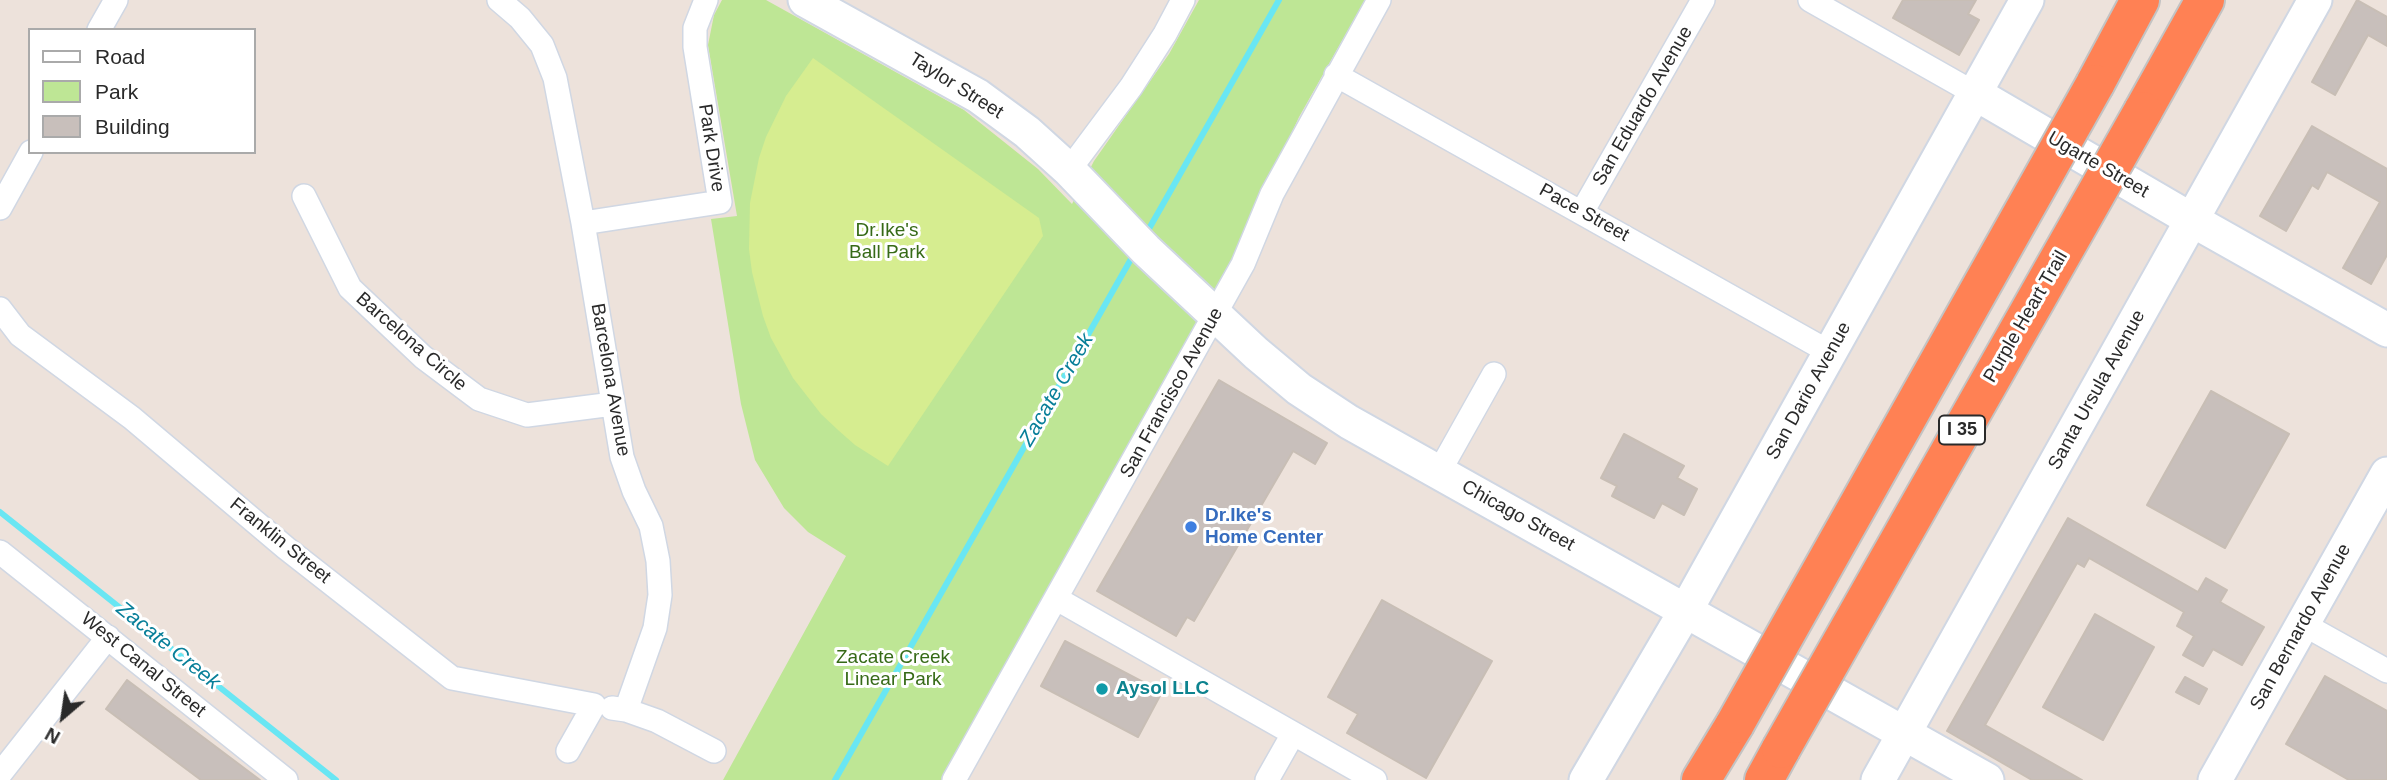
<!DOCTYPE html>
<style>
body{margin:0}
#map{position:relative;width:2387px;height:780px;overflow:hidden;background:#ede2db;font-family:Arial,sans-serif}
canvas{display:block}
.legend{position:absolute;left:28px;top:28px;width:228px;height:126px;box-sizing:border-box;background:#fff;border:2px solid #aaa;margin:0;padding:9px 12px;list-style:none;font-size:21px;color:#2a2a2a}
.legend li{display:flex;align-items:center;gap:14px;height:35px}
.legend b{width:35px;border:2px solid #aaa}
.north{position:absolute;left:28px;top:682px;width:70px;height:70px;-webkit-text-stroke:5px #fff;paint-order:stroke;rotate:209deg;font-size:19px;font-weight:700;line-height:28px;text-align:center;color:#2a2a2a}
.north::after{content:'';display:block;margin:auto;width:24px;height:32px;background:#2a2a2a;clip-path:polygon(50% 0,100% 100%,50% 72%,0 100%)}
</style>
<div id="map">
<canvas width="2387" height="780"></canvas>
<ul class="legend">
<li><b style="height:9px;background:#fff"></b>Road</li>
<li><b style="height:19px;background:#bee695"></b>Park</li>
<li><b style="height:19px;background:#c8bfbb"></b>Building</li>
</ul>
<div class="north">N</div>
</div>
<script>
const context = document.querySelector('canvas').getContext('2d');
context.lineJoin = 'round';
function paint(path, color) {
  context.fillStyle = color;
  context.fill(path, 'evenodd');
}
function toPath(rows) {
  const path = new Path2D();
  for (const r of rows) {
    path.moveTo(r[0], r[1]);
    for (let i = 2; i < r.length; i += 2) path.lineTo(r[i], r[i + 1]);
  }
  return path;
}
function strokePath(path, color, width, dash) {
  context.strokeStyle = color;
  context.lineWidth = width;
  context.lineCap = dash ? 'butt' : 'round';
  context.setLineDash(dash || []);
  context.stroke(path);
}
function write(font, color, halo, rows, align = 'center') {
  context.font = font + ' Arial,sans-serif';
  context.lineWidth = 6;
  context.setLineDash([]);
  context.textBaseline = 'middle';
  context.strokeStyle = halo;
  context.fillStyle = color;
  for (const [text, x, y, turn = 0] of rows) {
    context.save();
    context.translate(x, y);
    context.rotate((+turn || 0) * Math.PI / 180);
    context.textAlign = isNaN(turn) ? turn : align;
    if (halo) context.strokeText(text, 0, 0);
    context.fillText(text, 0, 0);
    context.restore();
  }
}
const green = toPath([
 [722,0,766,0,964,110,1038,169,1072,204,1094,161,1169,54,1199,0,1365,0,1299,117,1231,265,941,780,723,780,846,556,808,532,784,508,755,460,741,404,711,219,737,216,708,45,714,15]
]);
const pitch = toPath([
 [813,58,1039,218,1043,236,888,466,855,445,838,430,821,414,793,378,771,338,763,316,752,272,749,249,750,203,759,158,766,137,786,96]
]);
const stream = toPath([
 [1146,234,1279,0],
 [0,512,336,780],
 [835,780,1135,252]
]);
const building = toPath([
 [1903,0,1976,0,1968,14,1979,20,1959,55,1893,18,1903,0],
 [2357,0,2387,17,2387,46,2368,35,2335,95,2312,82,2357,0],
 [2312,126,2387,169,2387,255,2371,284,2343,268,2380,202,2327,172,2318,189,2312,185,2286,231,2260,216,2312,126],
 [1219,380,1327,443,1315,464,1293,451,1194,621,1187,617,1176,636,1097,591,1219,380],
 [2211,391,2289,434,2225,548,2147,505,2211,391],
 [1624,434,1684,466,1677,478,1697,489,1684,515,1662,503,1654,518,1612,496,1617,486,1601,478,1624,434],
 [2068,518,2198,592,2206,578,2227,590,2220,602,2264,627,2242,665,2213,649,2203,666,2183,655,2194,636,2177,626,2184,612,2089,558,2084,567,2077,563,1985,725,2082,780,2032,780,1947,731,2068,518],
 [1382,600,1492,661,1426,778,1347,733,1358,714,1328,697,1382,600],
 [2095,614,2154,647,2103,740,2043,707,2095,614],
 [1065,641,1162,692,1138,737,1041,686,1065,641],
 [2325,676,2387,711,2387,780,2349,780,2286,744,2325,676],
 [2185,677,2207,689,2199,704,2176,692,2185,677],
 [127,680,260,780,201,780,106,709,127,680]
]);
const street = toPath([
 [499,0,520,18,542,45,555,78,583,223,622,457,634,491,651,526,658,561,660,595,655,628,626,710],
 [1810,0,1976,94],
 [99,30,116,0],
 [1336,75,1831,353],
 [1069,170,1131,87,1165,34,1183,0],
 [304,196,350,288,423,357,479,399,527,415,613,404],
 [0,208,31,152],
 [1582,212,1703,0],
 [583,223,720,202,695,47,695,28,706,0],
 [0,309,20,335,132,418,286,548,452,678,594,705,568,751],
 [1439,472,1494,374],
 [0,552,286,780],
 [1057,599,1375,780],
 [2303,624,2387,671],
 [612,708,626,710,657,721,714,751],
 [0,774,108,637],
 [954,780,1243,264,1272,194,1379,0],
 [1267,780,1293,734]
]);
const secondary = toPath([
 [805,0,978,96,1027,132,1069,170,1146,250,1256,353,1299,389,1349,422,1987,780],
 [1976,94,2192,220,2387,330],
 [1586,780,1686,610,2027,0],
 [1878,780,2315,0],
 [2215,780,2387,474]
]);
const highway = toPath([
 [2095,84,2140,0],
 [2143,111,2205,0],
 [1701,780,1735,724],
 [1764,780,1781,749]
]);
const highwayBridge = toPath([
 [1735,724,2095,84],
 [1781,749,2143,111]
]);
const markers = [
 [1191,527,7,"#3f7fe0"],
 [1102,689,7,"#0f9aa8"]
];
const shields = [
 [1962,430,46]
];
const shieldNames = [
 ["I 35",1962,430]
];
const streetNames = [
 ["Taylor Street",956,86,32],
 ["San Eduardo Avenue",1643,106,-60],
 ["Park Drive",711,148,81],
 ["Ugarte Street",2098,165,30],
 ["Pace Street",1584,213,29],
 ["Purple Heart Trail",2026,317,-60],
 ["Barcelona Circle",411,342,41],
 ["Barcelona Avenue",610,380,80],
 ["Santa Ursula Avenue",2097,390,-61],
 ["San Dario Avenue",1809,391,-61],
 ["San Francisco Avenue",1172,393,-61],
 ["Chicago Street",1518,516,29],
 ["Franklin Street",280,541,39],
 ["San Bernardo Avenue",2301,627,-61],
 ["West Canal Street",143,665,39]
];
const parkNames = [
 ["Dr.Ike's",887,231],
 ["Ball Park",887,253],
 ["Zacate Creek",893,658],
 ["Linear Park",893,680]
];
const shopNames = [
 ["Dr.Ike's",1205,516],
 ["Home Center",1205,538]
];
const cultureNames = [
 ["Aysol LLC",1116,689]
];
const waterNames = [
 ["Zacate Creek",1057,390,-60],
 ["Zacate Creek",168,646,39]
];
paint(green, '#bee695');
paint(pitch, '#d6ed90');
strokePath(stream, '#69e6f3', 6);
paint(building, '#c8bfbb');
strokePath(building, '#c8beb5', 2);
strokePath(street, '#d0d7e3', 26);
strokePath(secondary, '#d0d7e3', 37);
strokePath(highway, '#c3c3c3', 42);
strokePath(street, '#fff', 23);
strokePath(secondary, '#fff', 33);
strokePath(highway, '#ff8154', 38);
strokePath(highwayBridge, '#c3c3c3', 42, []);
strokePath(highwayBridge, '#ff8154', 38);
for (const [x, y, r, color] of markers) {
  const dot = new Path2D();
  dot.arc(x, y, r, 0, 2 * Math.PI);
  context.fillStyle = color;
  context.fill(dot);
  strokePath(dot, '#fff', 2.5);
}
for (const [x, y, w] of shields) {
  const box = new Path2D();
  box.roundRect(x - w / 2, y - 14.5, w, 29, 5);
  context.fillStyle = '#fff';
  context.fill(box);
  strokePath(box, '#2a2a2a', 2);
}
write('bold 18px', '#2a2a2a', null, shieldNames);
write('19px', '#2a2a2a', '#fff', streetNames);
write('19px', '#366a17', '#fff', parkNames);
write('bold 19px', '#366cbe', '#fff', shopNames, 'left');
write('bold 19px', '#0d838f', '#fff', cultureNames, 'left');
write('italic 21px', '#087f99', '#fff', waterNames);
</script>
